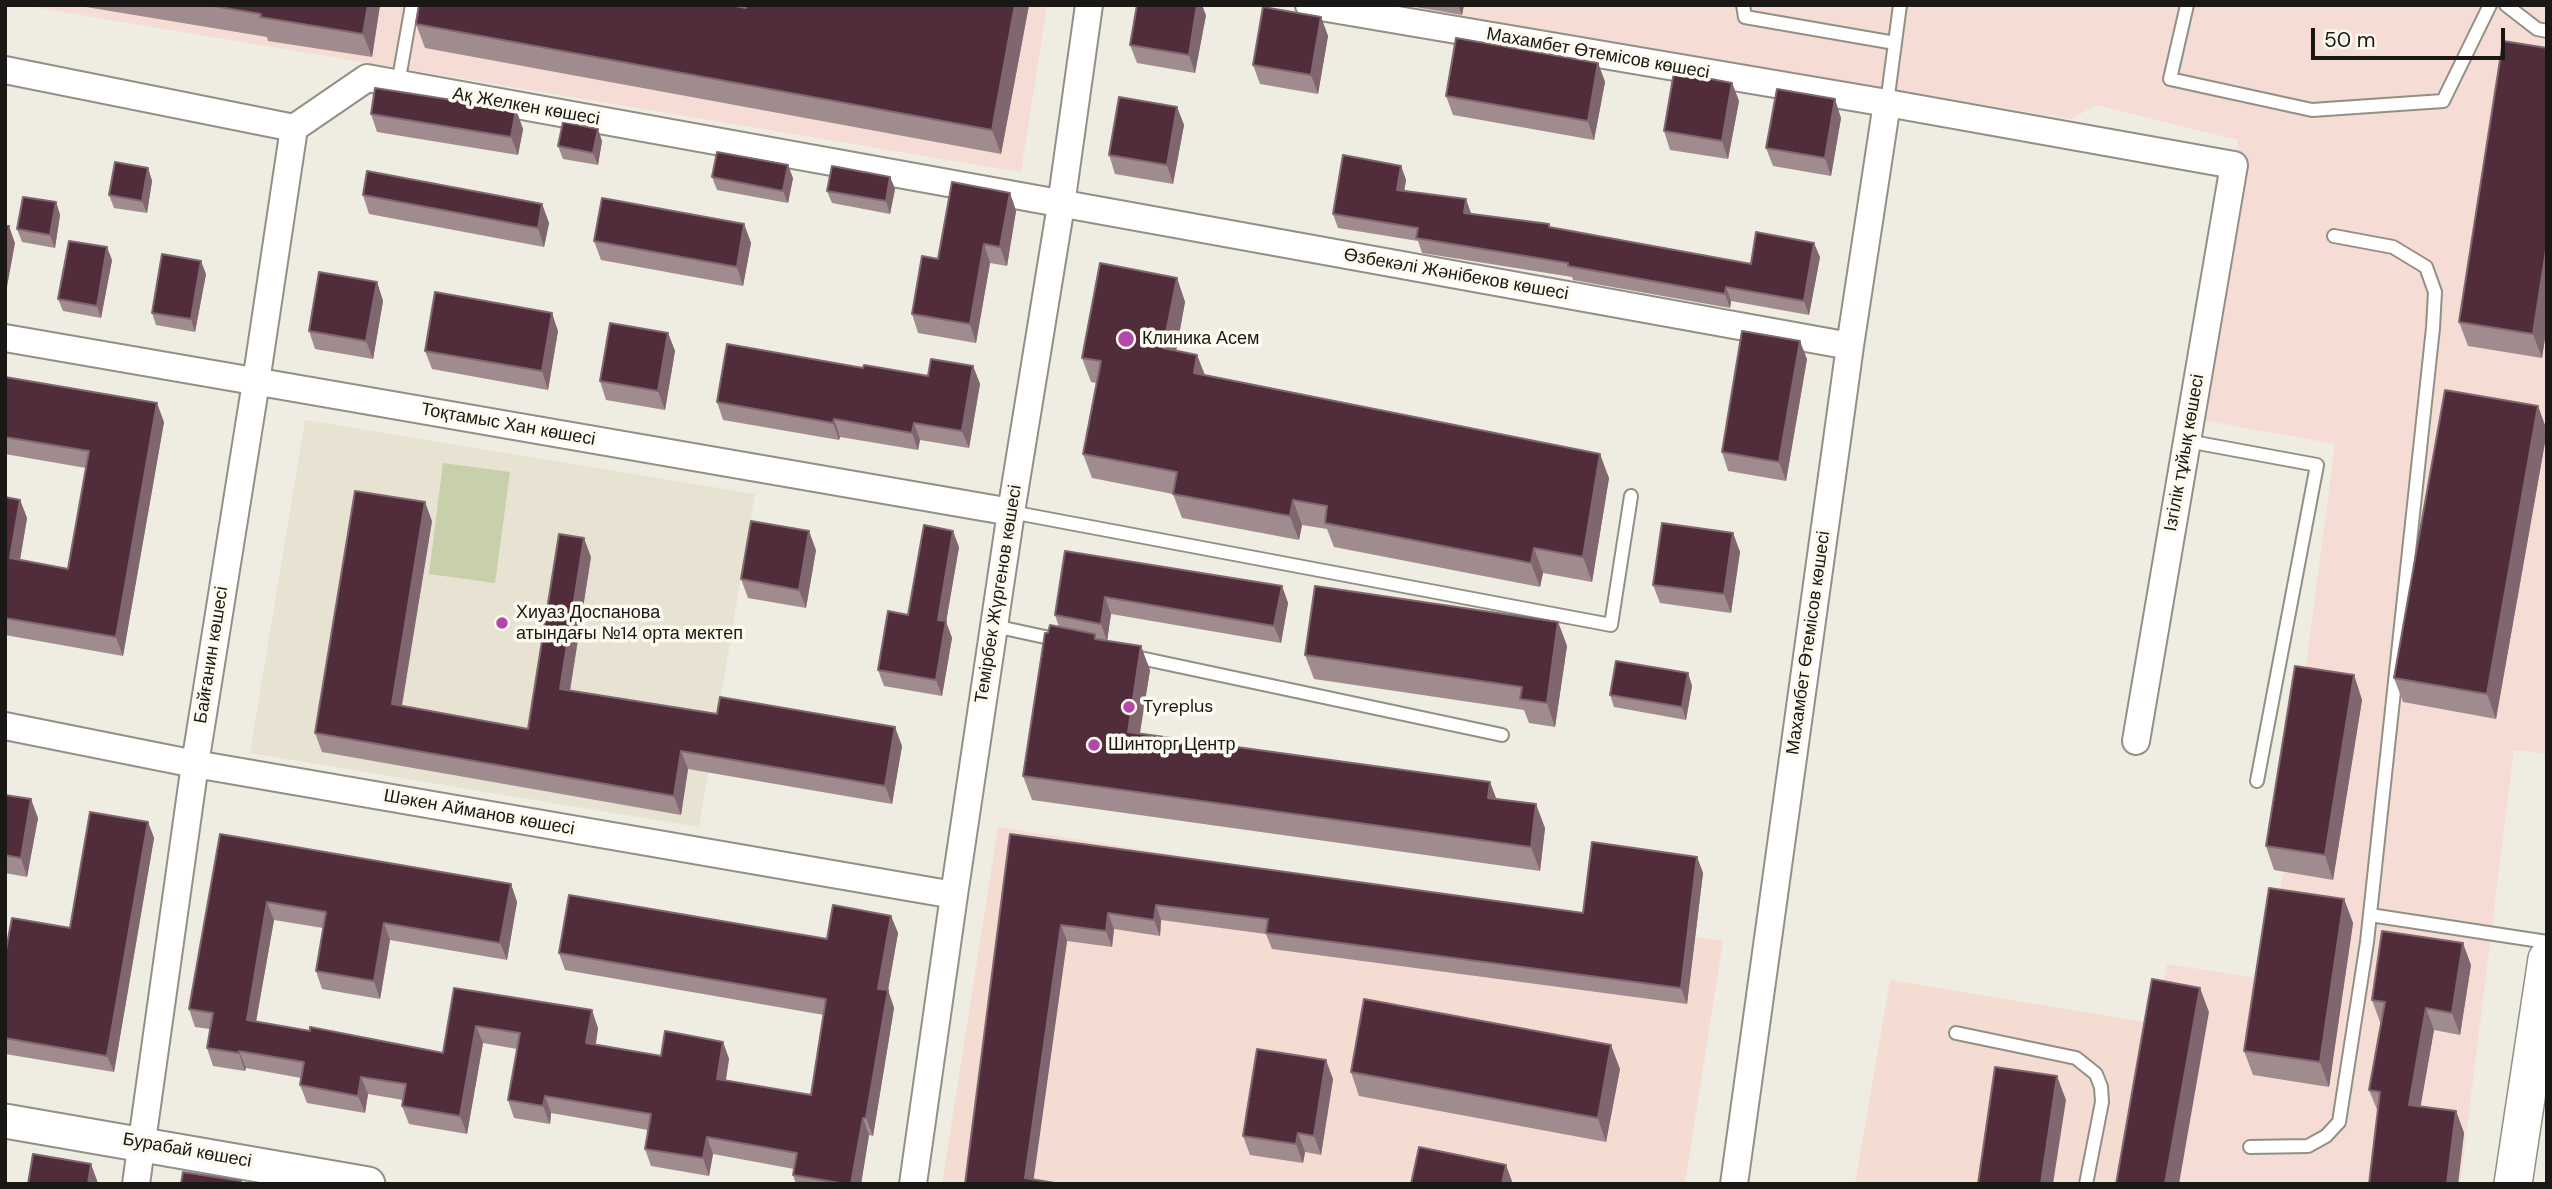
<!DOCTYPE html>
<meta charset="utf-8">
<style>
body{margin:0}
#map{position:relative;width:2552px;height:1189px;overflow:hidden;background:#efece2;font-family:"DM Sans",sans-serif}
canvas{display:block}
.frame{position:absolute;inset:0;border:7px solid #191815;pointer-events:none}
.scale{position:absolute;left:2311px;top:28px;width:194px;height:32px;box-sizing:border-box;border:4px solid #191815;border-top:0;padding-left:9px;font-size:21px;line-height:24px;white-space:nowrap;color:#191815;-webkit-text-stroke:5px #fcf9ef;paint-order:stroke}
</style>
<div id="map">
<canvas width="2552" height="1189"></canvas>
<div class="frame"></div>
<div class="scale">50 m</div>
</div>
<script>
const context = document.querySelector('canvas').getContext('2d');
context.lineJoin = 'round';
function paint(path, color) {
  context.fillStyle = color;
  context.fill(path, 'evenodd');
}
function toPath(rows) {
  const path = new Path2D();
  for (const r of rows) {
    path.moveTo(r[0], r[1]);
    for (let i = 2; i < r.length; i += 2) path.lineTo(r[i], r[i + 1]);
  }
  return path;
}
function strokePath(path, color, width, dash) {
  context.strokeStyle = color;
  context.lineWidth = width;
  context.lineCap = dash ? 'butt' : 'round';
  context.setLineDash(dash || []);
  context.stroke(path);
}
function write(font, color, halo, rows, align = 'center') {
  context.font = font + ' "DM Sans",sans-serif';
  context.lineWidth = 7;
  context.setLineDash([]);
  context.textBaseline = 'middle';
  context.strokeStyle = halo;
  context.fillStyle = color;
  for (const [text, x, y, turn = 0] of rows) {
    context.save();
    context.translate(x, y);
    context.rotate((+turn || 0) * Math.PI / 180);
    context.textAlign = isNaN(turn) ? turn : align;
    if (halo) context.strokeText(text, 0, 0);
    context.fillText(text, 0, 0);
    context.restore();
  }
}
const commercial = toPath([
 [22,5,1047,5,1021,172],
 [1394,5,2547,5,2547,754,2514,750,2460,1184,2129,1184,2167,964,2267,980,2283,872,2274,870,2303,690,2335,444,2191,418,2238,140,2097,105,2070,119]
]);
const industrial = toPath([
 [998,827,1723,941,1685,1184,942,1184],
 [1890,980,2157,1024,2129,1184,1855,1184]
]);
const built = toPath([
 [305,420,755,494,699,827,250,753]
]);
const green = toPath([
 [443,463,510,472,495,583,429,574]
]);
const service = toPath([
 [1743,5,1745,17,1895,43],
 [2187,5,2170,79,2312,110,2443,101,2490,5],
 [2506,5,2537,29,2547,31],
 [398,84,412,5],
 [1887,103,1900,5],
 [2187,441,2317,465,2257,781],
 [1011,512,1611,625,1631,496],
 [994,626,1059,640],
 [1131,656,1502,735],
 [2370,915,2547,942],
 [1956,1033,2076,1058,2096,1074,2101,1087,2102,1102,2086,1184],
 [2250,1147,2308,1146,2326,1136,2339,1122,2367,942,2433,328,2435,292,2426,267,2393,247,2334,236]
]);
const minor = toPath([
 [1309,5,1887,103,2234,165,2136,741],
 [5,70,294,128,367,78,1850,346],
 [5,338,1011,512],
 [5,726,195,764,954,895],
 [136,1184,195,764,256,382,294,128],
 [913,1184,954,895,1011,512,1061,205,1089,5],
 [1734,1184,1850,346,1887,103]
]);
const tertiary = toPath([
 [5,1121,368,1184]
]);
const secondary = toPath([
 [2513,1184,2547,959]
]);
const wall = toPath([
 [74,5,380,5,372,57,268,41,267,37],
 [747,5,1029,5,1001,154,425,48,416,24,746,8],
 [1404,5,1464,5,1462,15],
 [1206,15,1195,73,1137,63,1130,45],
 [1321,17,1328,36,1318,94,1260,84,1253,65],
 [2547,48,2547,325,2542,358,2468,346,2459,322],
 [1598,63,1605,82,1594,140,1453,115,1446,96],
 [1732,83,1739,101,1728,159,1670,150,1664,131],
 [1177,107,1184,125,1173,184,1115,174,1109,155],
 [516,110,523,129,518,155,377,132,371,114],
 [1841,118,1831,176,1773,166,1766,148],
 [602,141,598,165,563,159,558,146],
 [1401,166,1406,180,1404,191,1471,214,1550,227,1751,264,1820,257,1809,315,1731,301,1730,308,1573,280,1572,277,1422,253,1418,241,1338,228,1333,214],
 [148,168,152,181,147,213,114,208,109,195],
 [712,177,793,178,788,203,717,190],
 [890,177,895,189,890,214,832,203,827,191],
 [1010,193,1016,211,1007,266,990,263,976,343,918,333,912,314,938,259],
 [363,195,542,204,549,223,544,247,369,214],
 [56,202,60,215,55,248,22,242,17,229],
 [744,224,751,243,743,286,601,260,594,241],
 [112,260,101,318,63,311,58,299],
 [206,274,195,332,156,325,152,313],
 [1177,278,1185,302,1176,351,1197,355,1205,375,1609,478,1592,582,1543,573,1540,587,1334,547,1327,529,1302,525,1299,540,1182,518,1173,494,1092,478,1083,454,1096,383,1091,382,1082,358],
 [377,282,383,301,373,359,315,349,309,331],
 [558,331,548,390,432,369,425,351],
 [668,333,675,351,665,410,606,400,600,381],
 [1807,359,1786,481,1728,471,1722,452],
 [973,366,980,384,969,448,920,440,918,450,840,437,839,440,723,420,717,402,863,368,928,376],
 [5,377,164,422,123,656,5,635,5,497,20,500,27,518,20,560,68,569,86,468,5,454],
 [2538,406,2547,431,2496,719,2403,702,2394,678],
 [432,521,402,706,528,729,591,557,570,691,902,746,892,804,688,769,681,815,322,752,315,733],
 [1733,533,1740,552,1731,613,1660,603,1653,585],
 [959,547,946,622,952,638,942,696,884,686,878,670,908,615],
 [816,550,806,608,748,598,741,579],
 [1065,551,1282,586,1288,603,1281,643,1111,614,1107,641,1150,670,1140,733,1490,782,1496,799,1545,828,1540,871,1032,800,1023,776,1048,633,1059,627,1055,615],
 [1558,622,1567,646,1555,727,1529,723,1524,710,1314,679,1305,655],
 [1688,673,1692,686,1686,720,1614,707,1610,695],
 [2354,675,2362,700,2333,880,2274,870,2266,846],
 [5,795,38,818,27,877,5,873],
 [148,822,154,838,114,1072,5,1054,5,955,70,928],
 [220,834,511,884,517,902,507,960,390,940,380,999,322,989,316,971,323,928,274,920,256,1022,443,1053,454,988,598,1028,596,1044,661,1056,723,1042,729,1059,726,1080,811,1095,824,1015,565,970,559,953,827,939,891,916,898,933,888,990,894,1008,873,1136,869,1135,861,1184,796,1184,793,1175,794,1169,713,1154,709,1176,651,1166,645,1149,648,1130,551,1113,550,1124,514,1118,508,1100,517,1049,483,1043,467,1134,409,1124,402,1106,403,1100,368,1094,365,1113,307,1103,300,1085,301,1078,246,1068,245,1071,213,1066,207,1048,210,1029,195,1027,189,1009],
 [1010,834,1583,913,1697,857,1703,873,1687,1004,1272,949,1266,934,1161,920,1160,936,1114,929,1112,947,1067,941,1033,1179,965,1184],
 [2344,899,2353,923,2329,1087,2253,1075,2244,1051],
 [2471,965,2460,1035,2434,1030,2420,1106,2456,1111,2464,1133,2458,1184,2369,1184,2378,1112,2369,1090,2381,1022,2380,1022,2372,1000],
 [1620,1069,1606,1142,1359,1096,1351,1072],
 [1333,1079,1321,1155,1305,1152,1303,1163,1250,1155,1243,1136]
]);
const shadedWall = toPath([
 [368,5,380,5,372,57,363,34],
 [1015,5,1029,5,1001,154,992,130],
 [1197,5,1202,5,1206,15,1195,73,1189,55],
 [1458,5,1464,5,1462,15],
 [1321,17,1328,36,1318,94,1311,75],
 [1598,63,1605,82,1594,140,1588,121],
 [1732,83,1739,101,1728,159,1722,141],
 [1835,99,1841,118,1831,176,1825,158],
 [1177,107,1184,125,1173,184,1167,165],
 [516,110,523,129,518,155,511,137],
 [598,129,602,141,598,165,593,153],
 [788,165,793,178,788,203,783,191],
 [1401,166,1406,180,1402,204,1397,190],
 [148,168,152,181,147,213,142,201],
 [890,177,895,189,890,214,886,201],
 [1010,193,1016,211,1007,266,1000,247],
 [1466,199,1471,213,1469,227,1464,213],
 [56,202,60,215,55,248,50,235],
 [542,204,549,223,544,247,538,228],
 [744,224,751,243,743,286,737,267],
 [9,226,15,243,5,298,5,245],
 [1814,243,1820,257,1809,315,1804,301],
 [984,244,990,263,976,343,970,324],
 [2547,244,2547,325,2542,358,2533,334],
 [107,247,112,260,101,318,97,306],
 [201,261,206,274,195,332,191,319],
 [1177,278,1185,302,1172,373,1163,348],
 [377,282,383,301,373,359,366,341],
 [1726,287,1731,301,1730,308,1725,294],
 [552,313,558,331,548,390,542,371],
 [668,333,675,351,665,410,658,391],
 [1800,341,1807,359,1786,481,1779,462],
 [1197,355,1206,379,1194,373],
 [973,366,980,384,969,448,962,431],
 [157,403,164,422,123,656,116,637],
 [2538,406,2547,431,2496,719,2487,694],
 [834,419,840,437,839,440,833,423],
 [914,423,920,440,918,450,912,433],
 [1600,454,1609,478,1592,582,1583,557],
 [20,500,27,518,17,577,10,558],
 [1293,500,1302,525,1299,540,1290,516],
 [425,502,432,521,399,722,392,704],
 [809,531,816,550,806,608,799,590],
 [953,531,959,547,946,622,952,638,942,696,936,680,938,620],
 [1733,533,1740,552,1731,613,1724,594],
 [584,538,591,557,567,708,560,689],
 [1534,548,1543,573,1540,587,1531,563],
 [1282,586,1288,603,1281,643,1274,626],
 [1105,597,1111,614,1107,641,1101,624],
 [1558,622,1567,646,1555,727,1547,703],
 [1141,646,1150,670,1136,756,1128,732],
 [1688,673,1692,686,1686,720,1682,707],
 [2354,675,2362,700,2333,880,2325,855],
 [895,727,902,746,892,804,885,786],
 [681,751,688,769,681,815,674,796],
 [1490,782,1499,806,1488,798],
 [31,799,38,818,27,877,21,858],
 [1536,804,1545,828,1540,871,1531,847],
 [148,822,154,838,114,1072,107,1056],
 [1697,857,1703,873,1687,1004,1681,988],
 [511,884,517,902,507,960,500,943],
 [2344,899,2353,923,2329,1087,2320,1062],
 [267,902,274,920,253,1038,247,1020],
 [1156,905,1161,920,1160,936,1154,920],
 [1108,913,1114,929,1112,947,1106,931],
 [891,916,898,933,888,990,894,1008,873,1136,866,1118,878,989],
 [384,923,390,940,380,999,374,981],
 [1061,925,1067,941,1033,1184,1025,1178],
 [2463,943,2471,965,2460,1035,2452,1013],
 [2200,988,2209,1012,2179,1184,2165,1184],
 [2426,1008,2434,1030,2417,1127,2409,1105],
 [592,1010,598,1028,593,1060,586,1043],
 [476,1026,483,1043,467,1134,460,1116],
 [723,1042,729,1059,723,1096,717,1079],
 [1611,1045,1620,1069,1606,1142,1598,1118],
 [239,1051,246,1068,245,1071,239,1053],
 [1326,1060,1333,1079,1321,1155,1314,1136],
 [2057,1076,2066,1100,2053,1184,2041,1184],
 [361,1077,368,1094,365,1113,358,1096],
 [545,1096,551,1113,550,1124,543,1106],
 [2456,1111,2464,1133,2458,1184,2447,1184],
 [863,1118,869,1135,861,1184,851,1184],
 [1298,1133,1305,1152,1303,1163,1296,1144],
 [707,1137,713,1154,709,1176,703,1158],
 [91,1164,98,1183,98,1184,88,1184],
 [1506,1165,1513,1184,1502,1184]
]);
const building = toPath([
 [208,5,368,5,363,34,260,17,261,14,208,5],
 [419,5,730,5,746,8,747,5,1015,5,992,130,416,24,419,5],
 [1137,5,1197,5,1189,55,1130,45,1137,5],
 [1263,7,1321,17,1311,75,1253,65,1263,7],
 [1456,38,1598,63,1588,121,1446,96,1456,38],
 [2503,41,2547,48,2547,244,2533,334,2459,322,2503,41],
 [1674,72,1732,83,1722,141,1664,131,1674,72],
 [375,88,516,110,511,137,371,114,375,88],
 [1777,89,1835,99,1825,158,1766,148,1777,89],
 [1119,97,1177,107,1167,165,1109,155,1119,97],
 [563,122,598,129,593,153,558,146,563,122],
 [717,152,788,165,783,191,712,177,717,152],
 [1343,155,1401,166,1397,190,1466,199,1464,213,1549,224,1549,227,1751,264,1756,232,1814,243,1804,301,1726,287,1725,294,1568,266,1568,263,1416,238,1418,228,1333,214,1343,155],
 [115,162,148,168,142,201,109,195,115,162],
 [832,166,890,177,886,201,827,191,832,166],
 [367,171,542,204,538,228,363,195,367,171],
 [952,182,1010,193,1000,247,984,244,970,324,912,314,922,256,938,259,952,182],
 [23,197,56,202,50,235,17,229,23,197],
 [602,198,744,224,737,267,594,241,602,198],
 [5,226,9,226,5,245,5,226],
 [69,241,107,247,97,306,58,299,69,241],
 [162,254,201,261,191,319,152,313,162,254],
 [1100,263,1177,278,1163,348,1197,355,1194,373,1600,454,1583,557,1534,548,1531,563,1325,523,1327,506,1293,500,1290,516,1173,494,1177,472,1083,454,1101,361,1082,358,1100,263],
 [319,272,377,282,366,341,309,331,319,272],
 [435,292,552,313,542,371,425,351,435,292],
 [610,323,668,333,658,391,600,381,610,323],
 [1742,331,1800,341,1779,462,1722,452,1742,331],
 [727,344,863,368,864,365,928,376,931,359,973,366,962,431,914,423,912,433,834,419,833,423,717,402,727,344],
 [5,377,157,403,116,637,5,618,5,497,20,500,10,558,68,569,89,451,5,437,5,377],
 [2445,390,2538,406,2487,694,2394,678,2445,390],
 [355,491,425,502,392,704,528,729,559,534,584,538,560,689,717,714,720,697,895,727,885,786,681,751,674,796,315,733,355,491],
 [751,521,809,531,799,590,741,579,751,521],
 [1662,523,1733,533,1724,594,1653,585,1662,523],
 [924,525,953,531,938,620,946,621,936,680,878,670,888,611,908,615,924,525],
 [1065,551,1282,586,1274,626,1105,597,1101,624,1055,615,1065,551],
 [1315,586,1558,622,1547,703,1520,699,1522,687,1305,655,1315,586],
 [1050,625,1095,634,1095,639,1141,646,1128,732,1490,782,1488,798,1536,804,1531,847,1023,776,1045,633,1048,633,1050,625],
 [1616,661,1688,673,1682,707,1610,695,1616,661],
 [2295,666,2354,675,2325,855,2266,846,2295,666],
 [5,795,31,799,21,858,5,855,5,795],
 [90,812,148,822,107,1056,5,1038,5,955,12,918,70,928,90,812],
 [220,834,511,884,500,943,384,923,374,981,316,971,326,912,267,902,247,1020,310,1031,310,1027,443,1053,454,988,592,1010,586,1043,661,1056,665,1031,723,1042,717,1079,811,1095,826,999,559,953,569,895,827,939,833,905,891,916,878,989,888,990,866,1118,863,1118,851,1184,846,1184,793,1175,797,1153,707,1137,703,1158,645,1149,651,1114,545,1096,543,1106,508,1100,520,1033,476,1026,460,1116,402,1106,406,1084,361,1077,358,1096,300,1085,304,1062,239,1051,239,1053,207,1048,213,1013,189,1009,220,834],
 [1010,834,1583,913,1592,842,1697,857,1681,988,1266,933,1268,919,1156,905,1154,920,1108,913,1106,931,1061,925,1025,1178,1061,1184,965,1184,1010,834],
 [2269,888,2344,899,2320,1062,2244,1051,2269,888],
 [2382,931,2463,943,2452,1013,2426,1008,2409,1105,2456,1111,2447,1184,2369,1184,2380,1092,2369,1090,2385,1002,2372,1000,2382,931],
 [2152,979,2200,988,2165,1184,2116,1184,2152,979],
 [1364,999,1611,1045,1598,1118,1351,1072,1364,999],
 [1257,1049,1326,1060,1314,1136,1298,1133,1296,1144,1243,1136,1257,1049],
 [1995,1067,2057,1076,2041,1184,1978,1184,1995,1067],
 [1419,1147,1506,1165,1502,1184,1411,1184,1419,1147],
 [33,1154,91,1164,88,1184,28,1184,33,1154],
 [183,1172,241,1181,240,1184,181,1184,183,1172]
]);
const markers = [
 [1126,339,9,"#b148aa"],
 [502,623,7,"#b148aa"],
 [1129,707,7,"#b148aa"],
 [1094,745,7,"#b148aa"]
];
const streetNames = [
 ["Махамбет Өтемісов көшесі",1598,54,10],
 ["Ақ Желкен көшесі",526,107,10],
 ["Өзбекәлі Жәнібеков көшесі",1456,275,10],
 ["Тоқтамыс Хан көшесі",508,425,10],
 ["Ізгілік тұйық көшесі",2185,453,-80],
 ["Темірбек Жүргенов көшесі",999,594,-81],
 ["Махамбет Өтемісов көшесі",1809,643,-82],
 ["Байғанин көшесі",212,655,-81],
 ["Шәкен Айманов көшесі",479,813,10],
 ["Бурабай көшесі",187,1151,10]
];
const poiNames = [
 ["Клиника Асем",1142,339],
 ["Хиуаз Доспанова",516,613],
 ["атындағы №14 орта мектеп",516,634],
 ["Tyreplus",1143,707],
 ["Шинторг Центр",1108,745]
];
paint(commercial, '#f5dcd4');
paint(industrial, '#f5dcd3');
paint(built, '#e7e2d1');
paint(green, '#c7d0aa');
strokePath(service, '#928f86', 16);
strokePath(minor, '#928f86', 30);
strokePath(tertiary, '#928f86', 37);
strokePath(secondary, '#928f86', 40);
strokePath(service, '#fff', 12);
strokePath(minor, '#fff', 26);
strokePath(tertiary, '#fff', 33);
strokePath(secondary, '#fff', 37);
paint(wall, '#a08c8f');
paint(shadedWall, '#80666e');
paint(building, '#512d3c');
strokePath(building, '#80666e', 2);
for (const [x, y, r, color] of markers) {
  const dot = new Path2D();
  dot.arc(x, y, r, 0, 2 * Math.PI);
  context.fillStyle = color;
  context.fill(dot);
  strokePath(dot, '#fcf9ef', 2.5);
}
write('18px', '#191815', '#fcf9ef', streetNames);
write('18px', '#191815', '#fcf9ef', poiNames, 'left');
</script>
